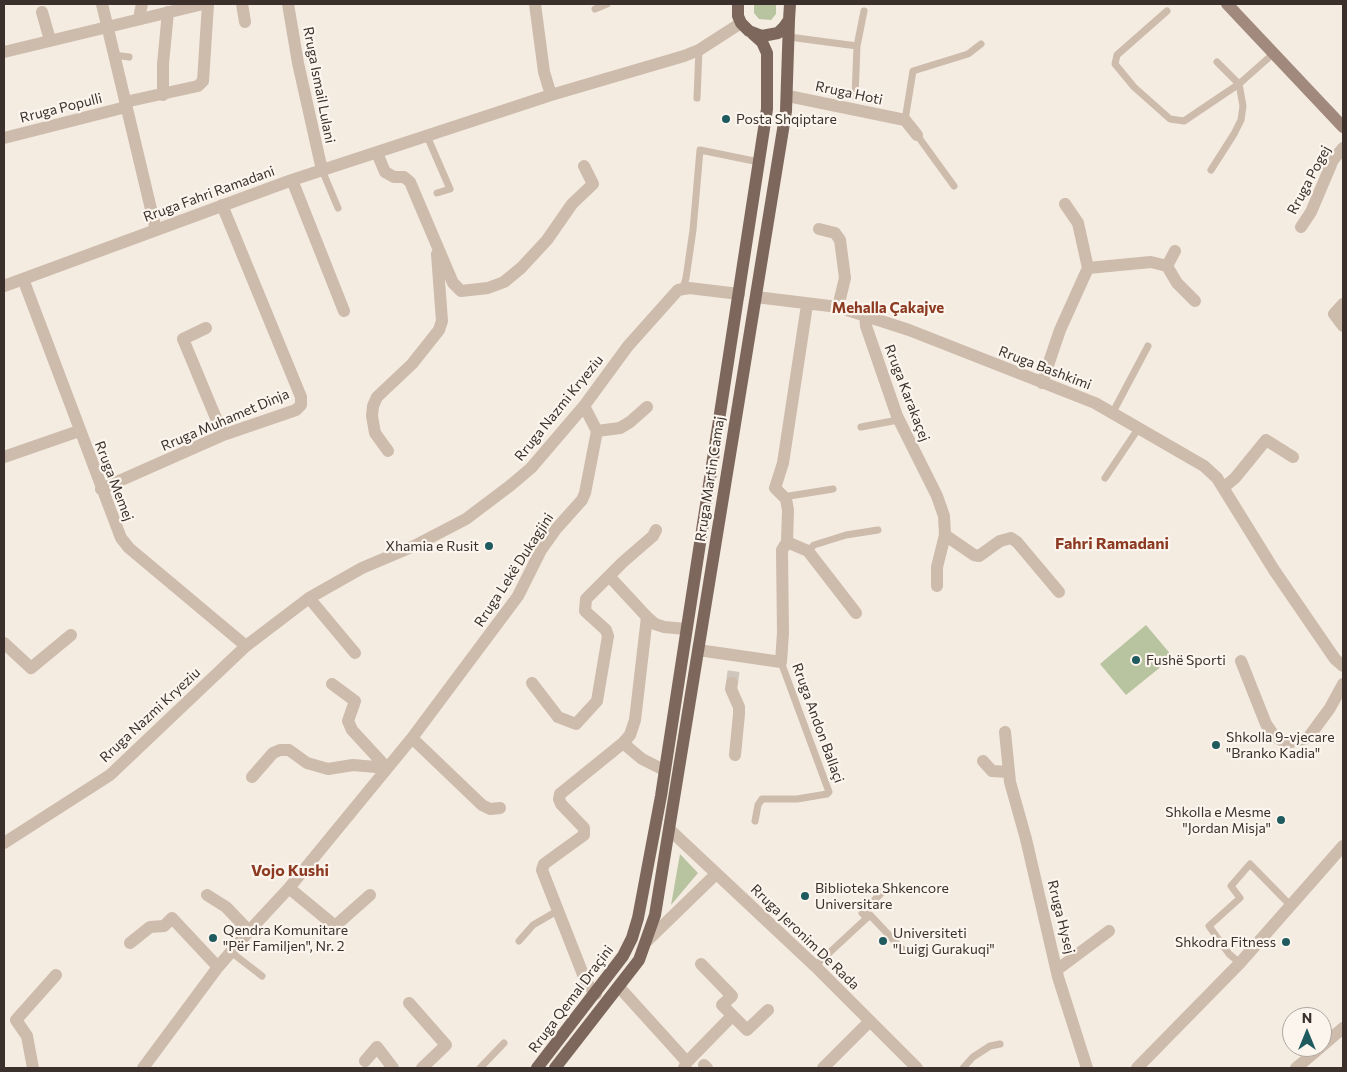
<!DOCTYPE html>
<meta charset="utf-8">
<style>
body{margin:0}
#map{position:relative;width:1347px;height:1072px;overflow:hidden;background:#f4ebe1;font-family:Commissioner,sans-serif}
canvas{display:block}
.frame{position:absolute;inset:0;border:5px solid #3b302b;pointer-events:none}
.north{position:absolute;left:1282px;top:1007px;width:50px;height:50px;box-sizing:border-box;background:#fbf5ee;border:1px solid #aea6a0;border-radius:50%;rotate:0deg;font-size:14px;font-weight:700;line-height:20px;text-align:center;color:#3b302b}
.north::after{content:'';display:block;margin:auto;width:18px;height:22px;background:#1f5a5e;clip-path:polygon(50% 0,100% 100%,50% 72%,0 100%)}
</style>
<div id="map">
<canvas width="1347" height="1072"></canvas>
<div class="frame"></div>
<div class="north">N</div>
</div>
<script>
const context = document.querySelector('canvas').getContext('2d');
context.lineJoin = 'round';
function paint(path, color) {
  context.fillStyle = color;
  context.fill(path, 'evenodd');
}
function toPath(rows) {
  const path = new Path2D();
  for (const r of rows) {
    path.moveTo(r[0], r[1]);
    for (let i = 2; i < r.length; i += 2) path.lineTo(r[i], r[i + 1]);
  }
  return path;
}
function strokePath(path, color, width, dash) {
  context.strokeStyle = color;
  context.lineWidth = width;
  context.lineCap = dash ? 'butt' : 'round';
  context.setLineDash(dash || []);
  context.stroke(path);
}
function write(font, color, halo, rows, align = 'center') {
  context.font = font + ' Commissioner,sans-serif';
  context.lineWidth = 4.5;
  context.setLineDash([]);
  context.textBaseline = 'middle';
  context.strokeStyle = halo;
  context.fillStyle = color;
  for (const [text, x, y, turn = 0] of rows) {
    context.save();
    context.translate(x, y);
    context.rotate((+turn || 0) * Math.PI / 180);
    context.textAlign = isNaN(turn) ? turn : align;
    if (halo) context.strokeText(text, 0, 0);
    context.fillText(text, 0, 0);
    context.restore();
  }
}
const green = toPath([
 [754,4,776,4,776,14,771,20,759,19,754,13],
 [1146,625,1173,657,1126,695,1100,664],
 [680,854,698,873,671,905]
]);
const minorTunnel = toPath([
 [732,683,734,668]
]);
const service = toPath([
 [595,9,607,4],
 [1167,11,1117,55,1115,64,1134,87,1170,119,1184,121,1239,84,1274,53],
 [789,37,857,46],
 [113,55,129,57],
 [855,97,857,46,864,11],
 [697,98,699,50],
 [905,120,913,71,968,54,981,44],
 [917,135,954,186],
 [427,136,450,189,437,193],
 [322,170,338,208],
 [1211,170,1234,134,1241,120,1243,106,1239,84,1217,62],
 [683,288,686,278,693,230,700,150,759,162],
 [1113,412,1148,346],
 [861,427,898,420],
 [1105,478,1138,429],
 [783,497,833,489],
 [808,551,814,545,846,535,878,530],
 [755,821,758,805,762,799,797,799,827,794,829,792,781,662],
 [867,918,862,913,888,886],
 [519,941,533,925,557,911],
 [231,952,262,976],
 [1240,963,1229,954,1209,926,1240,898,1231,886,1250,864,1291,906],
 [815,966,870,915,903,950],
 [480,1068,504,1043],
 [963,1068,973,1057,990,1046,1000,1044]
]);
const minor = toPath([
 [102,4,156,230],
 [242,4,245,22],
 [288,4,298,63,322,170],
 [535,4,544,72,551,95],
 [42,12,50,40],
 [141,19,140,13,142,4],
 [4,52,203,4],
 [163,95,163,64,168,12],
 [788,96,905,120,917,135],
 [125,102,198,86,203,81,208,4],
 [4,138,126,107],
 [377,153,385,172,394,177,404,177,410,182,453,283,461,291,488,288,504,282,521,268,547,240,572,204,593,184,584,166],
 [292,180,344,311],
 [1301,227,1311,212,1333,160,1343,148],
 [819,229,835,233,840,240,845,278,838,307],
 [1167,266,1175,251],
 [1088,268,1151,262,1167,266,1177,283,1195,301],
 [23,279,121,538,129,548,246,646],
 [4,286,292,180,551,95,684,56,699,50,741,23],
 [756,297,838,307,909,330,1095,403,1204,466,1217,478,1274,570,1335,659,1343,666],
 [1343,304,1334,314,1343,326],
 [865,315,866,326,897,416,937,496,944,516,945,535,937,567,937,586],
 [206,328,183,339,223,435],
 [1042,383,1060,330,1088,268,1078,223,1065,204],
 [597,431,620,428,630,422,647,407],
 [388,451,375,433,372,416,373,406,377,397,412,364,439,330,442,321,437,254],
 [4,457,79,431],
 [1223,488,1235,478,1266,440,1293,457],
 [101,489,223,435,296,410,301,405,301,397,222,205],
 [945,535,974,555,979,556,1000,541,1011,538,1017,542,1059,592],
 [787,542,808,551,856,613],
 [309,598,355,653],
 [647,617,655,624,664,627,686,629],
 [4,643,31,668,71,635],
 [698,650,781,662,783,633,782,550,787,542,788,510,786,499,775,488,783,463,807,305],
 [1241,661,1266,724,1275,737,1287,743,1308,738,1330,708,1343,684],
 [532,683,558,717,576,724,597,701,608,636,606,630,585,611,586,599,623,562,653,536,656,530],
 [732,683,731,689,739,707,739,714,735,755],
 [332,684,355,701,348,721,352,730,387,768],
 [1005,732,1010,782,1026,839,1058,977,1087,1068],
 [412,738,482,805,490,809,500,808],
 [623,743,642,759,664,770],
 [983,761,992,771,1009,772],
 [252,777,273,753,280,750,289,750,307,763,328,769,353,765,387,768],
 [4,843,110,775,246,646,309,598,362,568,414,546,466,519,511,485,531,468,584,406,628,346,678,290,689,288,739,294],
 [289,888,335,926,370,895],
 [207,895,226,907,249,931],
 [130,943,150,927,164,926,172,918,218,967],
 [701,964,732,996,722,1005,747,1030,768,1010],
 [1058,969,1109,931],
 [619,987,687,1062],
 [596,994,586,982,542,870,544,864,584,835,584,828,561,804,559,799,560,794,623,743,630,735,635,720,647,617,609,576],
 [409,1003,446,1045,422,1068],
 [1322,1046,1343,1028],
 [365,1061,377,1047,393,1068],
 [704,1065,707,1068],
 [33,1068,27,1036,16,1020,56,975],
 [143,1068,218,967,249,931,289,888,412,738,518,596,541,550,556,529,582,500,585,493,597,431,584,406],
 [684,1068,687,1062,732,1016],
 [823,1068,870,1021],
 [1296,1068,1321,1047]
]);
const tertiary = toPath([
 [670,830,815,966,917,1068],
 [647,941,716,874],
 [1137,1068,1240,963,1343,846]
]);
const secondary = toPath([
 [1227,4,1343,127]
]);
const primary = toPath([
 [738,4,738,16,741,23,749,31,762,36,778,33,784,27,789,20,790,4],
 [537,1068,623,956,632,938,638,918,661,796,767,109,767,53,762,42,753,34],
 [555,1068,639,960,655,915,786,111,789,20]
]);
const markers = [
 [726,119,5,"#1f5a5e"],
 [489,546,5,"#1f5a5e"],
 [1136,660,5,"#1f5a5e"],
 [1216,745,5,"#1f5a5e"],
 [1281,820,5,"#1f5a5e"],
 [805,896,5,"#1f5a5e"],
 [213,938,5,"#1f5a5e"],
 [883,941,5,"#1f5a5e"],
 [1286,942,5,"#1f5a5e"]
];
const streetNames = [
 ["Rruga Ismail Lulani",319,85,79],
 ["Rruga Hoti",849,93,12],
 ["Rruga Populli",61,108,-14],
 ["Rruga Pogej",1309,180,-62],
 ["Rruga Fahri Ramadani",209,194,-20],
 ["Rruga Bashkimi",1045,368,21],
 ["Rruga Karakaçej",907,393,69],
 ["Rruga Nazmi Kryeziu",559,408,-51],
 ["Rruga Muhamet Dinja",225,420,-23],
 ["Rruga Martin Camaj",710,479,-81],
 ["Rruga Memej",114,481,69],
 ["Rruga Lekë Dukagjini",514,570,-57],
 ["Rruga Nazmi Kryeziu",150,715,-43],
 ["Rruga Andon Ballaçi",818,723,70],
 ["Rruga Hysej",1061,917,76],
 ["Rruga Jeronim De Rada",805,937,44],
 ["Rruga Qemal Draçini",571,999,-53]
];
const poiNames = [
 ["Posta Shqiptare",736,119],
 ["Xhamia e Rusit",479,546,"right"],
 ["Fushë Sporti",1146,660],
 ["Shkolla 9-vjecare",1226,737],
 ["\"Branko Kadia\"",1226,753],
 ["Shkolla e Mesme",1271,812,"right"],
 ["\"Jordan Misja\"",1271,828,"right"],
 ["Biblioteka Shkencore",815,888],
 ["Universitare",815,904],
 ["Qendra Komunitare",223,930],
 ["\"Për Familjen\", Nr. 2",223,946],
 ["Universiteti",893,933],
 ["\"Luigj Gurakuqi\"",893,949],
 ["Shkodra Fitness",1276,942,"right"]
];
const neighbourhoodNames = [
 ["Mehalla Çakajve",888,308]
];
const quarterNames = [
 ["Fahri Ramadani",1112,544],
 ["Vojo Kushi",290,871]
];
paint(green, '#b8c4a0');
strokePath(minorTunnel, '#cfc6bd', 12, [12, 6]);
strokePath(service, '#cdbbac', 7);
strokePath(minor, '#cdbbac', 12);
strokePath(tertiary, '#cdbbac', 12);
strokePath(secondary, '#a18a7d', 12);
strokePath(primary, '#7d675c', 12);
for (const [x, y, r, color] of markers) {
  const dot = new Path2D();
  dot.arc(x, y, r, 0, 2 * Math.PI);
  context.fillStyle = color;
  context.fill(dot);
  strokePath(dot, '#fbf5ee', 2);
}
write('14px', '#3b302b', '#fbf5ee', streetNames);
write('14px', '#3b302b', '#fbf5ee', poiNames, 'left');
write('bold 15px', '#8c3b22', '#fbf5ee', neighbourhoodNames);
write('bold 16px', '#8c3b22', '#fbf5ee', quarterNames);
</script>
